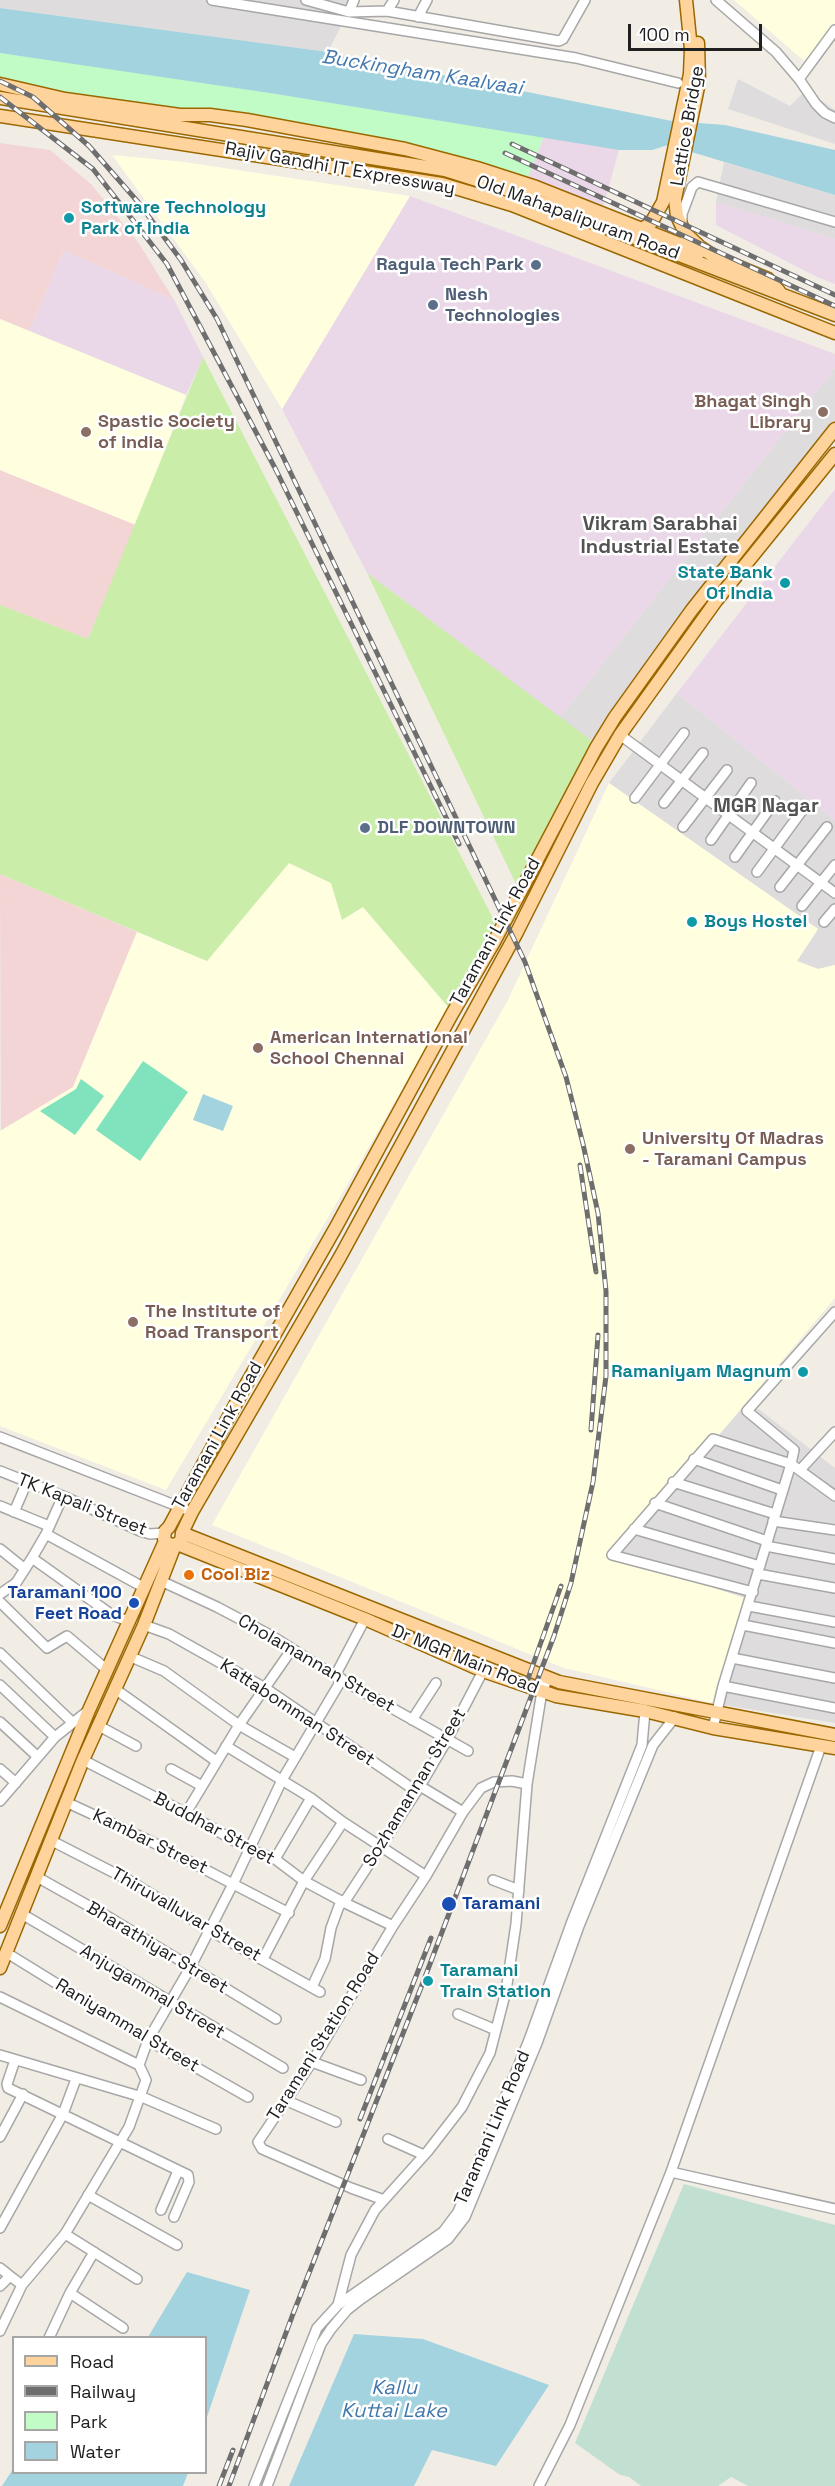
<!DOCTYPE html>
<style>
body{margin:0}
#map{position:relative;width:835px;height:2486px;overflow:hidden;background:#f1ede5;font-family:"Space Grotesk",sans-serif}
canvas{display:block}
.legend{position:absolute;left:12px;top:2336px;width:195px;height:138px;box-sizing:border-box;background:#fff;border:2px solid #a6a6a6;margin:0;padding:8px 10px;list-style:none;font-size:18px;color:#202020}
.legend li{display:flex;align-items:center;gap:12px;height:30px}
.legend b{width:30px;border:2px solid #a6a6a6}
.scale{position:absolute;left:628px;top:24px;width:134px;height:27px;box-sizing:border-box;border:3px solid #202020;border-top:0;padding-left:8px;font-size:18px;line-height:21px;white-space:nowrap;color:#202020;-webkit-text-stroke:4px #fff;paint-order:stroke}
</style>
<div id="map">
<canvas width="835" height="2486"></canvas>
<ul class="legend">
<li><b style="height:8px;background:#ffd49c"></b>Road</li>
<li><b style="height:8px;background:#6e6e6e"></b>Railway</li>
<li><b style="height:16px;background:#c1fcc6"></b>Park</li>
<li><b style="height:16px;background:#a4d3e0"></b>Water</li>
</ul>
<div class="scale">100 m</div>
</div>
<script>
const context = document.querySelector('canvas').getContext('2d');
context.lineJoin = 'round';
function paint(path, color) {
  context.fillStyle = color;
  context.fill(path, 'evenodd');
}
function toPath(rows) {
  const path = new Path2D();
  for (const r of rows) {
    path.moveTo(r[0], r[1]);
    for (let i = 2; i < r.length; i += 2) path.lineTo(r[i], r[i + 1]);
  }
  return path;
}
function strokePath(path, color, width, dash) {
  context.strokeStyle = color;
  context.lineWidth = width;
  context.lineCap = dash ? 'butt' : 'round';
  context.setLineDash(dash || []);
  context.stroke(path);
}
function write(font, color, halo, rows, align = 'center') {
  context.font = font + ' "Space Grotesk",sans-serif';
  context.lineWidth = 5;
  context.setLineDash([]);
  context.textBaseline = 'middle';
  context.strokeStyle = halo;
  context.fillStyle = color;
  for (const [text, x, y, turn = 0] of rows) {
    context.save();
    context.translate(x, y);
    context.rotate((+turn || 0) * Math.PI / 180);
    context.textAlign = isNaN(turn) ? turn : align;
    if (halo) context.strokeText(text, 0, 0);
    context.fillText(text, 0, 0);
    context.restore();
  }
}
const residential = toPath([
 [0,0,354,0,328,52,0,8],
 [738,79,790,106,806,90,835,110,835,144,728,109],
 [724,162,835,195,835,239,716,202],
 [835,368,835,426,592,741,560,718],
 [677,693,835,820,835,965,818,969,797,961,818,929,609,783],
 [748,1401,835,1468,835,1723,717,1704,615,1557]
]);
const commercial = toPath([
 [0,143,50,150,91,184,138,242,174,300,64,250,29,331,0,319],
 [0,470,136,525,88,639,0,605],
 [0,874,137,932,73,1088,1,1132]
]);
const industrial = toPath([
 [544,136,619,150,603,207,527,179],
 [410,196,835,354,835,368,560,718,367,573,282,409],
 [716,202,835,239,835,284,817,277,716,225],
 [64,250,174,300,203,357,186,395,29,331],
 [835,489,835,820,677,693]
]);
const education = toPath([
 [734,0,835,0,835,24,804,61],
 [112,155,184,162,410,196,282,409,206,283],
 [0,319,186,395,136,525,0,470],
 [609,783,818,929,797,961,818,969,835,965,835,1298,616,1556,751,1600,717,1704,564,1668,212,1525,508,1000],
 [289,863,331,883,363,906,449,1008,326,1221,166,1490,0,1426,0,1131,73,1087,137,932,207,961]
]);
const grass = toPath([
 [203,357,495,922,449,1008,363,907,342,920,331,883,289,863,207,961,0,874,0,605,88,639],
 [367,573,592,741,516,884]
]);
const wetland = toPath([
 [684,2184,835,2225,835,2486,748,2486,731,2477,718,2486,641,2486,629,2477,620,2475,575,2443]
]);
const park = toPath([
 [0,53,103,67,544,136,527,179,474,162,160,108,0,83]
]);
const pitch = toPath([
 [143,1061,188,1092,140,1161,96,1130],
 [81,1079,104,1096,75,1135,40,1111,76,1089]
]);
const water = toPath([
 [0,8,328,52,672,121,725,125,835,150,835,195,668,145,652,150,619,150,276,94,0,53],
 [203,1094,233,1106,223,1131,193,1120],
 [187,2272,250,2290,206,2420,206,2338,148,2337],
 [354,2334,423,2339,549,2385,496,2466,432,2450,414,2486,289,2486],
 [13,2469,14,2472,188,2473,183,2486,2,2486]
]);
const minor = toPath([
 [212,0,576,58,678,83],
 [306,0,349,12,387,11,559,41,563,39,585,0],
 [716,0,776,52,799,79,816,104,825,113,835,118],
 [387,11,394,0],
 [349,12,354,0],
 [418,17,427,0],
 [799,79,835,30],
 [682,225,682,214,688,198,692,187,698,182,835,222],
 [620,735,835,893],
 [635,798,684,733],
 [664,803,703,753],
 [683,827,727,770],
 [711,840,751,783],
 [735,857,775,801],
 [757,872,804,808],
 [780,887,827,827],
 [802,906,835,865],
 [824,922,835,909],
 [0,1437,185,1509],
 [694,1459,782,1490],
 [800,1470,835,1432],
 [0,1471,63,1496,140,1531,150,1534,164,1533],
 [673,1482,775,1514],
 [655,1503,767,1541],
 [0,1506,49,1526],
 [14,1512,27,1482],
 [773,1521,835,1530],
 [634,1529,760,1566],
 [46,1534,143,1587],
 [766,1546,835,1559],
 [0,1549,25,1569],
 [32,1558,112,1615,128,1621],
 [758,1574,835,1588],
 [161,1581,217,1607,272,1636,335,1676,468,1751],
 [753,1592,612,1555,713,1439,791,1464,794,1450,747,1411,835,1312],
 [0,1594,16,1583,32,1558,46,1534,63,1496],
 [0,1602,47,1648,67,1636,106,1669],
 [749,1606,835,1622],
 [144,1625,169,1634,265,1688,416,1791],
 [743,1625,835,1643],
 [0,1653,72,1722],
 [129,1656,164,1671,239,1725,295,1757],
 [732,1658,835,1678],
 [335,1676,365,1619],
 [0,1685,55,1737],
 [723,1686,835,1708],
 [115,1689,216,1761],
 [412,1720,436,1683],
 [0,1722,38,1757],
 [99,1726,136,1746],
 [713,1728,723,1686,791,1464,835,1496],
 [226,1746,311,1798,343,1822,426,1876],
 [83,1760,186,1813,249,1849,275,1859,304,1881,343,1902,393,1926],
 [0,1769,16,1783],
 [171,1769,202,1786],
 [420,1786,463,1812],
 [0,1801,55,1737,89,1710],
 [66,1802,152,1842,289,1913],
 [186,1813,239,1725,292,1649],
 [50,1840,132,1882,209,1930,320,1992],
 [275,1859,311,1798],
 [37,1877,112,1919,276,2019],
 [493,1880,519,1890],
 [22,1914,283,2068],
 [7,1953,148,2040,248,2097],
 [263,1959,304,1881,343,1822],
 [312,1987,325,1959,331,1928,339,1906,347,1898,420,1786,447,1740,483,1671],
 [0,1997,139,2065],
 [458,2014,496,2030],
 [0,2055,142,2097,216,2129],
 [15,2060,7,2084,8,2088,188,2175,189,2182,174,2217],
 [312,2062,361,2080],
 [139,2065,148,2040,190,1968,233,1884,282,1780,342,1679],
 [285,2100,336,2122],
 [0,2137,23,2094],
 [388,2139,424,2155],
 [671,2172,835,2209],
 [88,2195,177,2245],
 [384,2200,351,2188,262,2149,258,2142,312,2062,393,1926,426,1876,463,1812,481,1788,494,1782,512,1781,527,1784],
 [161,2210,178,2171],
 [0,2228,63,2114,76,2079],
 [65,2234,137,2279],
 [0,2268,10,2276],
 [0,2286,10,2276,22,2285],
 [70,2293,123,2328],
 [338,2305,351,2255,375,2210,428,2151,462,2107,490,2053,506,1991,516,1924,527,1784,542,1691,548,1678],
 [0,2331,22,2285,65,2234,129,2127,146,2080,139,2065],
 [49,2338,70,2293,94,2252],
 [254,2486,317,2328,338,2305,443,2232,458,2212,529,2040,571,1924,642,1745,645,1711],
 [267,2486,321,2344,331,2329,347,2310,361,2299,448,2239,465,2217,537,2043,579,1926,653,1745,675,1717],
 [539,2486,570,2425,671,2172,821,1746]
]);
const major = toPath([
 [698,43,699,82,675,199,677,216,685,233,700,247,715,257,768,279,779,291],
 [0,84,65,99,180,115,210,115,247,120,405,149,477,168,536,187],
 [0,98,445,170,518,193,835,315],
 [0,116,442,184,512,205,835,333],
 [528,190,536,187,642,229,651,223,663,202,690,74,691,49,686,0],
 [642,229,700,252],
 [835,429,691,611,615,717,596,748,494,942,452,1014,336,1227,247,1383,169,1527,165,1531,164,1539,168,1544,175,1545,181,1541,182,1533,192,1512,340,1257,516,934,592,783,620,735,716,601,835,454],
 [182,1533,559,1682,835,1735],
 [177,1544,365,1619,483,1671,556,1696,645,1711,713,1728,835,1748],
 [0,1926,89,1710,165,1541],
 [0,1968,83,1760,144,1625,175,1545]
]);
const rail = toPath([
 [0,81,33,97,89,146,138,202,181,260,217,319,525,962,566,1077,583,1144,598,1213,606,1291,606,1376,593,1482,571,1583,554,1636,422,1985,293,2314,229,2486],
 [0,97,93,169,167,264,276,470,459,844],
 [512,144,835,295],
 [505,153,835,306],
 [580,1165,596,1272],
 [591,1430,598,1335],
 [524,1690,561,1586],
 [360,2119,431,1938],
 [219,2486,233,2450]
]);
const markers = [
 [69,218,6,"#0f9aa8"],
 [536,265,6,"#5c6f8a"],
 [433,305,6,"#5c6f8a"],
 [823,412,6,"#8d6e63"],
 [86,432,6,"#8d6e63"],
 [785,583,6,"#0f9aa8"],
 [365,828,6,"#5c6f8a"],
 [692,922,6,"#0f9aa8"],
 [258,1048,6,"#8d6e63"],
 [630,1149,6,"#8d6e63"],
 [133,1322,6,"#8d6e63"],
 [803,1372,6,"#0f9aa8"],
 [189,1575,6,"#e8710a"],
 [134,1603,6,"#1a4fb4"],
 [449,1904,8,"#1a4fb4"],
 [428,1981,6,"#0f9aa8"]
];
const streetNames = [
 ["Lattice Bridge",688,126,-80],
 ["Rajiv Gandhi IT Expressway",340,169,10],
 ["Old Mahapalipuram Road",578,218,20],
 ["Taramani Link Road",496,932,-61],
 ["Taramani Link Road",218,1436,-61],
 ["TK Kapali Street",82,1505,22],
 ["Dr MGR Main Road",465,1660,22],
 ["Cholamannan Street",316,1664,30],
 ["Kattabomman Street",297,1713,33],
 ["Sozhamannan Street",415,1788,-59],
 ["Buddhar Street",214,1829,28],
 ["Kambar Street",150,1842,26],
 ["Thiruvalluvar Street",186,1915,30],
 ["Bharathiyar Street",157,1948,31],
 ["Anjugammal Street",152,1992,31],
 ["Raniyammal Street",127,2026,31],
 ["Taramani Station Road",324,2037,-58],
 ["Taramani Link Road",493,2128,-67]
];
const cultureNames = [
 ["Software Technology",81,208],
 ["Park of India",81,229],
 ["State Bank",773,573,"right"],
 ["Of India",773,594,"right"],
 ["Boys Hostel",704,922],
 ["Ramaniyam Magnum",791,1372,"right"],
 ["Taramani",440,1971],
 ["Train Station",440,1992]
];
const serviceNames = [
 ["Ragula Tech Park",524,265,"right"],
 ["Nesh",445,295],
 ["Technologies",445,316],
 ["DLF DOWNTOWN",377,828]
];
const educationNames = [
 ["Bhagat Singh",811,402,"right"],
 ["Library",811,423,"right"],
 ["Spastic Society",98,422],
 ["of india",98,443],
 ["American International",270,1038],
 ["School Chennai",270,1059],
 ["University Of Madras",642,1139],
 ["- Taramani Campus",642,1160],
 ["The Institute of",145,1312],
 ["Road Transport",145,1333]
];
const foodNames = [
 ["Cool Biz",201,1575]
];
const transitNames = [
 ["Taramani 100",122,1593],
 ["Feet Road",122,1614],
 ["Taramani",462,1904,"left"]
];
const waterNames = [
 ["Buckingham Kaalvaai",422,73,9],
 ["Kallu",394,2389],
 ["Kuttai Lake",394,2412]
];
const neighbourhoodNames = [
 ["Vikram Sarabhai",660,525],
 ["Industrial Estate",660,548],
 ["MGR Nagar",766,807]
];
paint(residential, '#dedcdc');
paint(commercial, '#f2d5d4');
paint(industrial, '#ead7e7');
paint(education, '#ffffe0');
paint(grass, '#caeda9');
paint(wetland, '#c2e0d2');
paint(park, '#c1fcc6');
paint(pitch, '#80e3bd');
paint(water, '#a4d3e0');
strokePath(minor, '#a7a7a7', 12);
strokePath(major, '#9b6800', 15);
strokePath(minor, '#fff', 9);
strokePath(major, '#ffd49c', 12);
strokePath(rail, '#6e6e6e', 5);
strokePath(rail, '#fff', 3, [9]);
for (const [x, y, r, color] of markers) {
  const dot = new Path2D();
  dot.arc(x, y, r, 0, 2 * Math.PI);
  context.fillStyle = color;
  context.fill(dot);
  strokePath(dot, '#fff', 2);
}
write('18px', '#202020', '#fff', streetNames);
write('bold 18px', '#0d838f', '#fff', cultureNames, 'left');
write('bold 18px', '#4e5e75', '#fff', serviceNames, 'left');
write('bold 18px', '#785e54', '#fff', educationNames, 'left');
write('bold 18px', '#c56008', '#fff', foodNames, 'left');
write('bold 18px', '#164399', '#fff', transitNames, 'right');
write('italic 20px', '#4378ad', '#fff', waterNames);
write('bold 20px', '#535353', '#fff', neighbourhoodNames);
</script>
